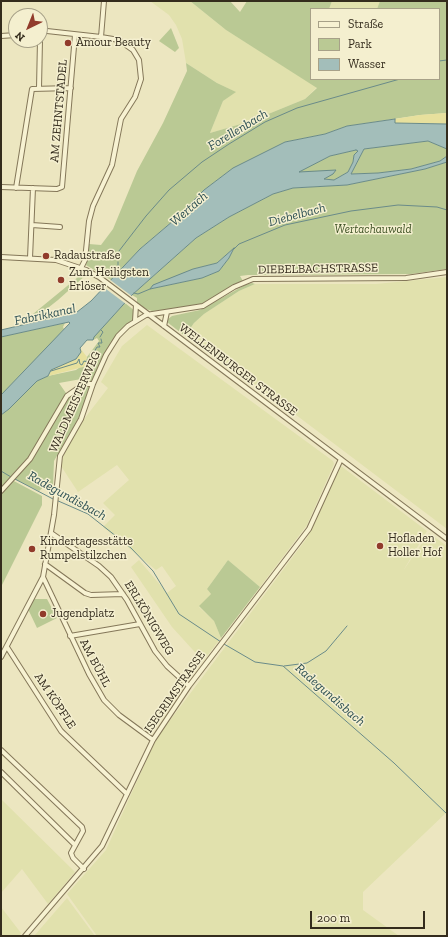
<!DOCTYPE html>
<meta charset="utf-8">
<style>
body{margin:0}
#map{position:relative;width:448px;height:937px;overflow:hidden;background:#ece6c0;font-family:"Zilla Slab",serif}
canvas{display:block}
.frame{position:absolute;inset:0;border:2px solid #342c1d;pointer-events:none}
.legend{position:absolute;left:310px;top:8px;width:130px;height:72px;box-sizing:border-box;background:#f4efcf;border:1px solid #a7a188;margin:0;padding:5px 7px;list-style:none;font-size:12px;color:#342c1d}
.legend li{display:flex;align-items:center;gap:8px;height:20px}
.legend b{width:20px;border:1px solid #a7a188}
.north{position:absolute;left:8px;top:8px;width:40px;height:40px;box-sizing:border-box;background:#f4efcf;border:1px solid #a7a188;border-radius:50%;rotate:223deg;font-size:11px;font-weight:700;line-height:16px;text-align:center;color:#342c1d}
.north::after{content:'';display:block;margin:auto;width:14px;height:18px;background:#913b2b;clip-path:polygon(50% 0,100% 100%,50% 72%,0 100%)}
.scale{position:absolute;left:310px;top:911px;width:115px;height:18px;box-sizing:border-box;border:2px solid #342c1d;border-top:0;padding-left:5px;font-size:12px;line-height:14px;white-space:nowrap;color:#342c1d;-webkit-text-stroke:3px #f4efcf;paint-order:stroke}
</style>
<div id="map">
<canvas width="448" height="937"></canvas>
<div class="frame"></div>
<ul class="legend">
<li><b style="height:5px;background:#f7f2d2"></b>Straße</li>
<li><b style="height:11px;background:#bac994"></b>Park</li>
<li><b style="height:11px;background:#a3beba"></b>Wasser</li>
</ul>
<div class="north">N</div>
<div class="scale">200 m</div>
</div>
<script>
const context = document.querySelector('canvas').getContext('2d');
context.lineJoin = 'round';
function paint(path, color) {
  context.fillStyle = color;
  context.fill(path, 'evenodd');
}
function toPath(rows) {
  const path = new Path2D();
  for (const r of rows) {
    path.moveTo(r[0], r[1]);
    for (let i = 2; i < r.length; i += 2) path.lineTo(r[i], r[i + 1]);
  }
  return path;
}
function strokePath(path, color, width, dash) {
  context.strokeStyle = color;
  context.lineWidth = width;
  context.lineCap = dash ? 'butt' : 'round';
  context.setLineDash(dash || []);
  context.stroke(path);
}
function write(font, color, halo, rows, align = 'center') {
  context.font = font + ' "Zilla Slab",serif';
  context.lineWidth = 3;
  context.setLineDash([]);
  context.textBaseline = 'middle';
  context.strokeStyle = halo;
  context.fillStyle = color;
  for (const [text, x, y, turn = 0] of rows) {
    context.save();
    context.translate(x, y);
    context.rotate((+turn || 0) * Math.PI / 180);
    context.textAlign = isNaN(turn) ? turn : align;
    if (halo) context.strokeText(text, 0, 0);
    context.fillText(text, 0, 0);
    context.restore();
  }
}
const farmland = toPath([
 [150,1,190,1,226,30,317,87,305,99,251,121,210,133,223,101,235,92,217,83,186,63,182,39,176,25,169,15],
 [332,1,380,1,377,9,329,9],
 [447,277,447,529,263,390,185,336,194,323,204,314,239,291,255,284,376,284],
 [147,325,333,461,334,464,307,525,260,587,228,560,207,589,211,594,199,607,214,621,221,638,203,661,172,627,131,567,139,560,167,593,176,586,162,566,156,570,103,527,115,515,103,503,129,480,117,465,78,492,61,466,64,454,81,423,108,388,101,382,122,346],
 [341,466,427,531,403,571,429,533,447,546,447,812,363,892,363,910,399,936,97,936,67,894,106,850,156,739,307,538],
 [1,799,75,872,48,904,22,869,1,893],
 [67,898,95,936,34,936],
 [1,907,21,933,19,936,1,936]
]);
const green = toPath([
 [190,1,230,1,240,12,247,1,332,1,329,9,311,9,311,79,439,79,439,9,377,9,380,1,447,1,447,113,420,115,347,126,325,134,285,142,233,168,204,190,173,221,140,249,111,280,86,265,89,244,101,245,113,229,137,171,163,123,187,71,186,63,217,83,236,92,223,101,210,133,251,121,305,99,317,88,226,30],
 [171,28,179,48,175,52,159,41],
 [428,141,447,149,447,156,440,161,411,169,378,173,351,174,364,149],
 [356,150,358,151,354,155,353,162,348,172,334,180,322,179,297,172,330,156],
 [447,162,447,269,411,274,248,275,240,276,243,281,206,302,196,306,167,310,152,311,146,309,137,303,137,298,132,295,196,238,229,217,273,194,293,188,347,185,425,169],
 [233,249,229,258,219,271,202,278,150,289,193,269,217,263],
 [83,273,86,275,58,300,39,315,33,314],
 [252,283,255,284,239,291,204,314,194,323,185,336,167,322,168,319,172,316,200,310,245,285],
 [125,303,135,311,134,319,126,325,105,355,91,382,87,382,87,378,59,383,68,396,82,386,90,387,79,417,54,461,53,486,46,485,39,491,10,477,12,480,42,496,42,505,1,587,1,415,9,409,37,381,48,376,76,370,87,362,82,363,81,361,86,360,87,357,99,341,97,338,93,340,92,338],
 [65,323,63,327,64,329,58,337,1,395,1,337],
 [228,560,260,587,221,638,214,621,199,606,211,594,207,589],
 [34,599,47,599,57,618,37,628,28,609]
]);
const sand = toPath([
 [447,113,447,124,395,123,395,119,420,115],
 [80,348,87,357,86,360,81,361,89,363,87,366,48,376,51,370,76,359]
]);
const water = toPath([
 [395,119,395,123,447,124,447,149,428,141,364,149,351,174,378,173,411,169,440,161,447,156,447,162,425,169,347,185,293,188,273,194,229,217,196,238,132,295,94,337,93,340,87,340,80,348,81,352,76,359,51,370,48,376,37,381,9,409,1,415,1,395,70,323,69,322,1,337,1,330,77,312,91,301,140,249,173,221,204,190,233,168,285,142,325,134,347,126,395,119],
 [356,150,358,151,354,155,353,162,348,172,334,180,324,179,333,174,336,170,299,172,330,156,356,150],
 [234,248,229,258,219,271,202,278,150,289,153,285,193,269,217,263,234,248]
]);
const pier = toPath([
 [109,279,133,297,126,304,102,286]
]);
const stream = toPath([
 [439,61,447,60],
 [234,249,239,244,285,225,351,211,398,205,437,207,447,210],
 [119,251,146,216,169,190,202,162,229,144,265,122,297,108,400,79],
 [118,262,118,273],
 [134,293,138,294,150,289],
 [100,337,103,332,101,330],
 [51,371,77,363,79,359,80,364,82,365,84,361,87,362,88,359,90,359,97,347,100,347,98,343,102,343,101,339],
 [1,471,11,477],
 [13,478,53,499],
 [56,500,88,514,131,548,153,571,179,614,221,642],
 [224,644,255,662,283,666,394,763,447,814],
 [284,666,307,663,326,651,347,626]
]);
const minor = toPath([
 [40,35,40,31,47,31,101,37],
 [1,36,16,35],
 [39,88,40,40],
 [1,187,57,189,62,187,75,35],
 [16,188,32,89,71,88],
 [32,225,60,227],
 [1,257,56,260,86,270,99,277,447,539],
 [30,258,33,188],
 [81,268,85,260,89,221,93,206,112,165,121,119,135,97,141,79,139,60,133,50,119,40,101,37,104,1],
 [135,321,136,305],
 [164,326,167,312],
 [1,491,30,459,67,396,84,384,93,384],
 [51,533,99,566,111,577,127,600,155,651,167,666,189,686],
 [45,564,85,593,91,595,123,594],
 [43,577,89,674,104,700,119,715,153,740],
 [70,636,140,624],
 [7,647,61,731,127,794],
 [1,657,43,577,54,515,60,456,81,419,93,384,106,355,118,336,128,326,146,315,203,306,234,287,253,279,406,278,447,272],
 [1,750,82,827,83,831,71,853,73,858,84,869],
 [1,772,75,845],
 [25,936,102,846,153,740,189,686,309,529,341,459]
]);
const markers = [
 [68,43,4,"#913b2b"],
 [46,256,4,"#913b2b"],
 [61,280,4,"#913b2b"],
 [380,546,4,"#913b2b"],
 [32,549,4,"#913b2b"],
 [43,614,4,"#913b2b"]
];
const poiNames = [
 ["Amour Beauty",76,43],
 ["Radaustraße",54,256],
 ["Zum Heiligsten",69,273],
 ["Erlöser",69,287],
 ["Hofladen",388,539],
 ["Holler Hof",388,553],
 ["Kindertagesstätte",40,542],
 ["Rumpelstilzchen",40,556],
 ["Jugendplatz",51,614]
];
const streetNames = [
 ["AM ZEHNTSTADEL",59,111,-85],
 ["DIEBELBACHSTRASSE",318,269,-1],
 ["WELLENBURGER STRASSE",238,370,37],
 ["WALDMEISTERWEG",75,402,-66],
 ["ERLKÖNIGWEG",149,618,59],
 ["AM BÜHL",95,663,62],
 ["ISEGRIMSTRASSE",175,692,-55],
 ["AM KÖPFLE",55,701,56]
];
const parkNames = [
 ["Wertachauwald",373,230]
];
const waterNames = [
 ["Forellenbach",238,130,-31],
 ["Wertach",189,209,-41],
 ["Diebelbach",297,215,-15],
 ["Fabrikkanal",45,315,-12],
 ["Radegundisbach",67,496,29],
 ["Radegundisbach",330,695,41]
];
paint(farmland, '#e1e1ad');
paint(green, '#bac994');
paint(sand, '#e7e09d');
paint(water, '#a3beba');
strokePath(water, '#6a8b89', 1);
paint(pier, '#ece6c0');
strokePath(stream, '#6a8b89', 1);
strokePath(minor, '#847759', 6);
strokePath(minor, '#f7f2d2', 4);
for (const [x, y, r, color] of markers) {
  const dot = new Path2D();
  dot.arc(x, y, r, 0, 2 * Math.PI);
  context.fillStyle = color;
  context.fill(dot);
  strokePath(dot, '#f4efcf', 1.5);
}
write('12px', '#342c1d', '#f4efcf', poiNames, 'left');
write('12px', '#342c1d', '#f4efcf', streetNames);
write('italic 12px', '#3d5024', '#f4efcf', parkNames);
write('italic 13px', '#2c4f53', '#f4efcf', waterNames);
</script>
